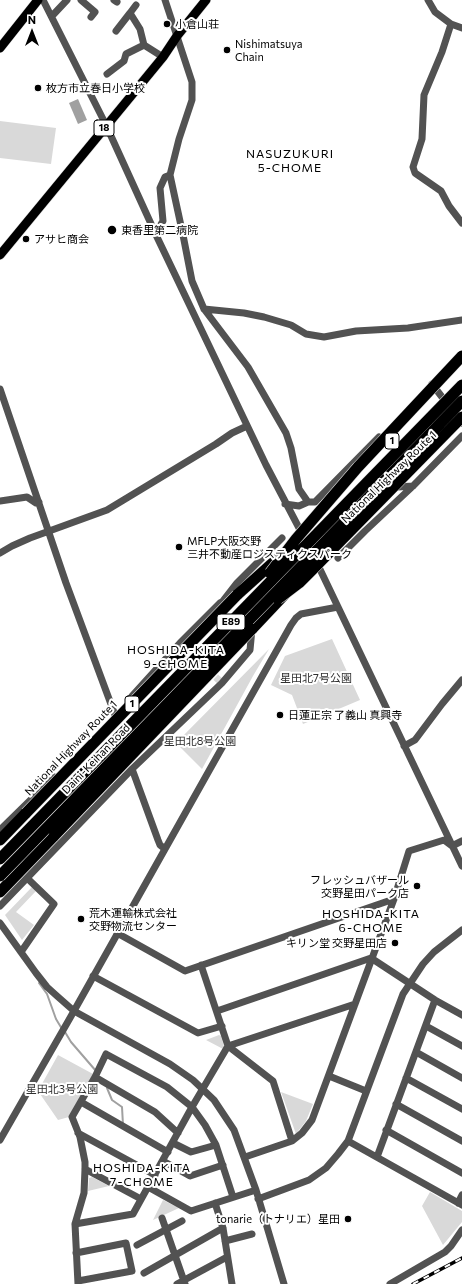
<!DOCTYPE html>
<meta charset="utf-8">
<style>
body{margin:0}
#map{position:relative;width:462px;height:1284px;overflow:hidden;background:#fff;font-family:Commissioner,sans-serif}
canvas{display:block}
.north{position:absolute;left:12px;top:12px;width:40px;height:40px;-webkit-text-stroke:3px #fff;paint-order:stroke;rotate:0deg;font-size:11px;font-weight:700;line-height:16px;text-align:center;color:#000}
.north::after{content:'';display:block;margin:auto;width:14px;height:18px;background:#000;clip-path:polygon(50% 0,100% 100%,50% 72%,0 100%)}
</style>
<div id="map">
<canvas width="462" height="1284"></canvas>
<div class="north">N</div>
</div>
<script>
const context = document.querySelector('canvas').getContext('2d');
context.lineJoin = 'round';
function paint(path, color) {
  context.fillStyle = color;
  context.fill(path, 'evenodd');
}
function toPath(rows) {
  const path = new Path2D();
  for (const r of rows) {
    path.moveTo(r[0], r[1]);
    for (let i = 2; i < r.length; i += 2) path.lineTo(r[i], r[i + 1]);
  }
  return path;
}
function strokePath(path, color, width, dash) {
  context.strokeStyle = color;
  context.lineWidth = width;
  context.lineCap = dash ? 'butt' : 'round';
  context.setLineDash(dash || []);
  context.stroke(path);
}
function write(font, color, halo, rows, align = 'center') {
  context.font = font + ' Commissioner,"Noto Sans JP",sans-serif';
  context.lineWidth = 4;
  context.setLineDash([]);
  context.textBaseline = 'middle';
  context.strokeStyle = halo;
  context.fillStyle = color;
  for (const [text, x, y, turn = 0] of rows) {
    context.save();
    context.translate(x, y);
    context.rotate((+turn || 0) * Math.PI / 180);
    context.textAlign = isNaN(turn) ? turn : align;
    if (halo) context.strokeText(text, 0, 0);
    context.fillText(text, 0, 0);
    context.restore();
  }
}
const green = toPath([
 [0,121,56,128,51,164,0,158],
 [332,639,360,700,303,724,292,695,271,685,285,656],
 [269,649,253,676,202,769,176,743],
 [32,887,36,891,16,912,34,925,22,940,5,915],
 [219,1035,221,1036,225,1050,206,1040],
 [58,1055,93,1074,69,1117,58,1120,38,1091],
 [281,1092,313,1104,306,1121,296,1134],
 [92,1177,109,1186,88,1191,89,1178],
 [430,1192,462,1211,462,1222,443,1245,422,1206],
 [163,1200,179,1208,153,1220]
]);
const water = toPath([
 [78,99,87,120,78,124,69,103]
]);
const stream = toPath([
 [39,983,47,994,56,1019,62,1029],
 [65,1032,71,1042,96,1071],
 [107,1088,112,1100,122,1107,123,1125]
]);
const minorTunnel = toPath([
 [208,670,222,683]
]);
const minor = toPath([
 [43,0,106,125,157,237,266,465,309,547],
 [81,0,95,12,91,17],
 [114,0,117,2],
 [165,0,192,82,192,100,179,139,170,175,183,235,192,281,204,309,248,367,286,433,291,448,299,489,308,502,315,502,379,437],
 [428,0,435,12,451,24,462,28],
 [130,13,136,5],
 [52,16,67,0],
 [451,24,442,52,424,95,422,139,413,167,415,173,441,191,449,206,462,223],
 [116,31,130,13,140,29,144,45,163,57],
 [107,74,124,61,126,54,144,45],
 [155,234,163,221,160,188,165,177,170,175],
 [204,309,244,313,264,317,291,325,306,334,324,337,356,331,408,328,462,320],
 [432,384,462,423],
 [0,389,66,583,115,715],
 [398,487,413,486],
 [0,501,27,497,36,503,39,502],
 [285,504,299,506,308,502],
 [0,553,12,546,30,538,107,510,216,444,232,433,247,426],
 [338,558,365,531,413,486,462,436],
 [316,561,462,866],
 [223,601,237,583,282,538],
 [132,696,180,643,220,603,232,597],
 [404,746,415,740,442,704,462,680],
 [132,769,135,777,158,840,160,845,165,849],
 [0,830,54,777],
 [0,906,132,769,222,683,250,650,252,629],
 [0,923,36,973,47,987,57,996,74,1011,170,1064,193,1080,214,1100,234,1130,256,1190,284,1284],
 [117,933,185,971,394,899],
 [21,952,54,904,27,878],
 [201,965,228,1046,273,1081,292,1141],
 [93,976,198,1033,222,1026],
 [217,1011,371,958,435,1000,462,1015],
 [426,1026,462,1046],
 [416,1052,462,1078],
 [329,1076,366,1091],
 [95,1077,155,1112,178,1133],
 [406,1078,462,1109],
 [81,1102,168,1152],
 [396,1104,462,1141],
 [386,1130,462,1173],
 [78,1133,155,1175],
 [0,1140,70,1018,291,625,296,618,301,614,338,607],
 [348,1141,462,1205],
 [173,1143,191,1152,216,1145],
 [245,1157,292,1141,302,1133,312,1120,394,899,409,851,444,840,452,846,462,841],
 [377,1157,435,1000],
 [163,1161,190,1176,223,1165],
 [85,1169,141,1199],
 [148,1187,191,1211,256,1190],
 [258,1199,309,1180,326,1168,338,1154,348,1141,403,994,423,964,434,952,462,930],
 [215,1203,223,1228,232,1284],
 [458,1203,462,1195],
 [162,1218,185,1284],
 [75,1224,84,1193,85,1169,85,1162,80,1137,72,1117,95,1077,106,1054,167,1087,192,1107,205,1125,216,1145,233,1197],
 [225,1241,252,1234],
 [137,1245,182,1221],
 [76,1253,126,1243,132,1271,78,1281],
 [144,1273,223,1228],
 [78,1284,75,1224,133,1214,192,1107,228,1046,355,1004],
 [177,1284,227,1257],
 [390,1284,445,1252,451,1246,462,1230]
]);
const major = toPath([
 [0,48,38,0],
 [0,255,131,96,163,57,177,36,206,0]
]);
const highway = toPath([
 [237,595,277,559],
 [252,629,285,594],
 [0,840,26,813],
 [0,892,54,836]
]);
const rail = toPath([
 [413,1284,462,1258]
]);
const highwayBridge = toPath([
 [270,573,296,539,358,467,462,356],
 [278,599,299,583,312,570,462,417],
 [26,813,237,595],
 [54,836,252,629],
 [0,859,462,385],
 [0,876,462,401]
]);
const markers = [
 [167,24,4,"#000"],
 [227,50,4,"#000"],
 [38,88,4,"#000"],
 [112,230,5,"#000"],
 [26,239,4,"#000"],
 [179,547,4,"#000"],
 [280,715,4,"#000"],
 [417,886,4,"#000"],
 [81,919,4,"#000"],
 [395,943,4,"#000"],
 [348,1219,4,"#000"]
];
const shields = [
 [104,128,20],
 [392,441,14],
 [231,622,28],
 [132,704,14]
];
const shieldNames = [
 ["18",104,128],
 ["1",392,441],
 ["E89",231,622],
 ["1",132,704]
];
const poiNames = [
 ["小倉山荘",175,24],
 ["Nishimatsuya",235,44],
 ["Chain",235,57],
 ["枚方市立春日小学校",46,88],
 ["東香里第二病院",121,230],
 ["アサヒ商会",34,239],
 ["MFLP大阪交野",187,541],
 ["三井不動産ロジスティクスパーク",187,554],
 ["日蓮正宗 了義山 真興寺",288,715],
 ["フレッシュバザール",409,880,"right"],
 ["交野星田パーク店",409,893,"right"],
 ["荒木運輸株式会社",89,913],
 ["交野物流センター",89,926],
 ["キリン堂 交野星田店",387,943,"right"],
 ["tonarie（トナリエ）星田",340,1219,"right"]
];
const streetNames = [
 ["National Highway Route 1",389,477,-44],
 ["National Highway Route 1",71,748,-46],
 ["Daini-Keihan Road",96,759,-46]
];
const parkNames = [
 ["星田北7号公園",316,678],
 ["星田北8号公園",200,741],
 ["星田北3号公園",62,1089]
];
const neighbourhoodNames = [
 ["NASUZUKURI",290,154],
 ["5-CHOME",290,168],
 ["HOSHIDA-KITA",176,650],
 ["9-CHOME",176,664],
 ["HOSHIDA-KITA",371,914],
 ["6-CHOME",371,928],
 ["HOSHIDA-KITA",142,1168],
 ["7-CHOME",142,1182]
];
paint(green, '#d9d9d9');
paint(water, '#a0a0a0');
strokePath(stream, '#a0a0a0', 2);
strokePath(minorTunnel, '#d9d9d9', 7, [7, 3.5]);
strokePath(major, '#dbdbdb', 10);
strokePath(highway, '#dbdbdb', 12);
strokePath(minor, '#525252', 7);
strokePath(major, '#000', 9);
strokePath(highway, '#000', 11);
strokePath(rail, '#000', 3.5);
strokePath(rail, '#fff', 2, [6]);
strokePath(highwayBridge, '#dbdbdb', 12, []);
strokePath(highwayBridge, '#000', 11);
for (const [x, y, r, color] of markers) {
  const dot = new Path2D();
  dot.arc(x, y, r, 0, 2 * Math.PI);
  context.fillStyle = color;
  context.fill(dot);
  strokePath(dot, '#fff', 1.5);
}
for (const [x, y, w] of shields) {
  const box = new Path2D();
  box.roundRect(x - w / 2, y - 8, w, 16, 3);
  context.fillStyle = '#fff';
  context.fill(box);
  strokePath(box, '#000', 1);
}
write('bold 10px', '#000', null, shieldNames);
write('11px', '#000', '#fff', poiNames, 'left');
write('11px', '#000', '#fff', streetNames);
write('11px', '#303030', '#fff', parkNames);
context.letterSpacing = '1px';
write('12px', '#000', '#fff', neighbourhoodNames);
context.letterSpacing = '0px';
</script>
